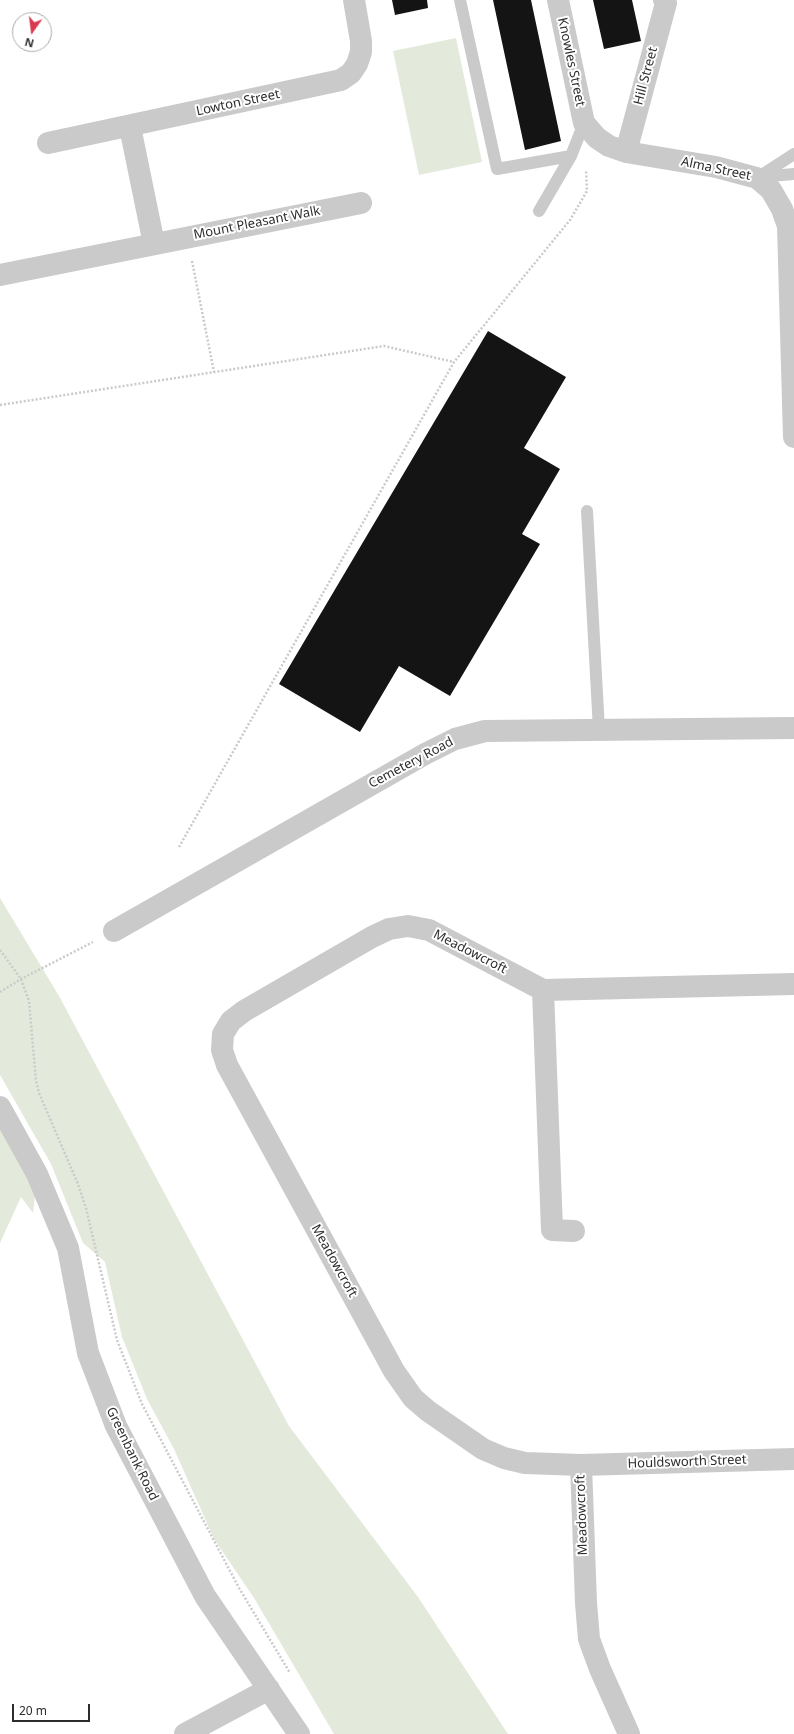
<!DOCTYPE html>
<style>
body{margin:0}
#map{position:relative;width:794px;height:1734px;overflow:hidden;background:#fff;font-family:"Noto Sans",sans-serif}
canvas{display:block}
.north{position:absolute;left:12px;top:12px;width:40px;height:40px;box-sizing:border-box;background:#fff;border:1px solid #ababab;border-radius:50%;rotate:194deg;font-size:11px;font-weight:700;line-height:16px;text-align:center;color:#2d2d2d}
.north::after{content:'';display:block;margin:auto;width:14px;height:18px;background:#d83b51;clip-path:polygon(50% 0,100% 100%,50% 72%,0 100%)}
.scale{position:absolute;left:12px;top:1704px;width:78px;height:18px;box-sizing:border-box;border:2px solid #2d2d2d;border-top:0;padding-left:5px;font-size:12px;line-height:14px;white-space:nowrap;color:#2d2d2d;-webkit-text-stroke:3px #fff;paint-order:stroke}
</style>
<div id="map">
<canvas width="794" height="1734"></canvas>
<div class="north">N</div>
<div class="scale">20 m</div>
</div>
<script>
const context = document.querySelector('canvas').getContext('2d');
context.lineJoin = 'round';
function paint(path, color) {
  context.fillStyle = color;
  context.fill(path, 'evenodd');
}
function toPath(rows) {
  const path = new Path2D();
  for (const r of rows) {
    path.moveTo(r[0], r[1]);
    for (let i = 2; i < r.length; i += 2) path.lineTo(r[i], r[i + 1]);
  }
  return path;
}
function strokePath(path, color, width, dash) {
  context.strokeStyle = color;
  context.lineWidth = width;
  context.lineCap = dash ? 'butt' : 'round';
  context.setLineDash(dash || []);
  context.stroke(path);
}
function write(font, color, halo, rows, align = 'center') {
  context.font = font + ' "Noto Sans",sans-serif';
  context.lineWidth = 4;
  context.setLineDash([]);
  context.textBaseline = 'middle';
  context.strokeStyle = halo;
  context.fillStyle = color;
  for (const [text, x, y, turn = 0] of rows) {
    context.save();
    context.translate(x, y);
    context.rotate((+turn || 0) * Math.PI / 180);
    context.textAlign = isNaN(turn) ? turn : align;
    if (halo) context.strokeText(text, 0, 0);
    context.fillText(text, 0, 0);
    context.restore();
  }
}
const green = toPath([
 [456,38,482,162,419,175,393,51],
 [0,898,59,996,289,1426,418,1597,508,1734,334,1734,254,1598,214,1539,174,1449,147,1399,122,1337,105,1262,83,1243,51,1164,0,1075],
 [0,1126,36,1188,33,1213,21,1197,0,1243]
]);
const building = toPath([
 [392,0,427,0,428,8,395,15],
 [493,0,531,0,561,141,525,150],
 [593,0,632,0,641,41,604,49],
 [488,331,566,377,524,448,560,469,522,534,540,544,450,696,399,666,360,732,279,684]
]);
const path = toPath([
 [192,261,214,372],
 [0,405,384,346,454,362],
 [179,847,454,362,570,220,587,191,586,170],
 [0,950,21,979,29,1001,36,1081,39,1093,78,1184,86,1208,117,1340,142,1404,239,1588,290,1673],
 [0,992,21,979,93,942]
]);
const lane = toPath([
 [460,0,497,169,571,156],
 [761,177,794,174],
 [757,178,794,154],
 [539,211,571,156,584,123],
 [587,511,599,730]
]);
const street = toPath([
 [558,0,584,123,597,138,609,146,626,152,716,167,757,178,771,190,782,209,788,226,794,437],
 [130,127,154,244],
 [48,143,341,80,351,73,357,64,361,52,361,41,354,0],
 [626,152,666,3,664,0],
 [0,275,361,203],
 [114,931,425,754,455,739,485,731,794,728],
 [543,990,552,1230,574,1231],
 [0,1107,37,1174,68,1248,88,1353,116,1426,205,1596,299,1734],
 [581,1465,794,1459],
 [185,1734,269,1689],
 [629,1734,600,1669,589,1639,586,1603,581,1465,525,1463,504,1458,483,1449,428,1411,413,1398,394,1371,227,1065,222,1050,223,1034,231,1021,244,1011,372,937,389,929,408,926,429,930,543,990,794,984]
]);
const streetNames = [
 ["Knowles Street",571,62,78],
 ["Hill Street",646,76,-75],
 ["Lowton Street",238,103,-12],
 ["Alma Street",716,169,12],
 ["Mount Pleasant Walk",257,223,-11],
 ["Cemetery Road",411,763,-28],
 ["Meadowcroft",470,952,27],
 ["Meadowcroft",334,1261,61],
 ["Greenbank Road",132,1454,64],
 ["Houldsworth Street",687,1462,-2],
 ["Meadowcroft",582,1515,-92]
];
paint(green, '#e4eadb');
paint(building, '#141414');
strokePath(path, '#cacaca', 2.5, [2, 2]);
strokePath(lane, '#cacaca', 12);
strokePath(street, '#cacaca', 22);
write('13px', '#2d2d2d', '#fff', streetNames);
</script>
